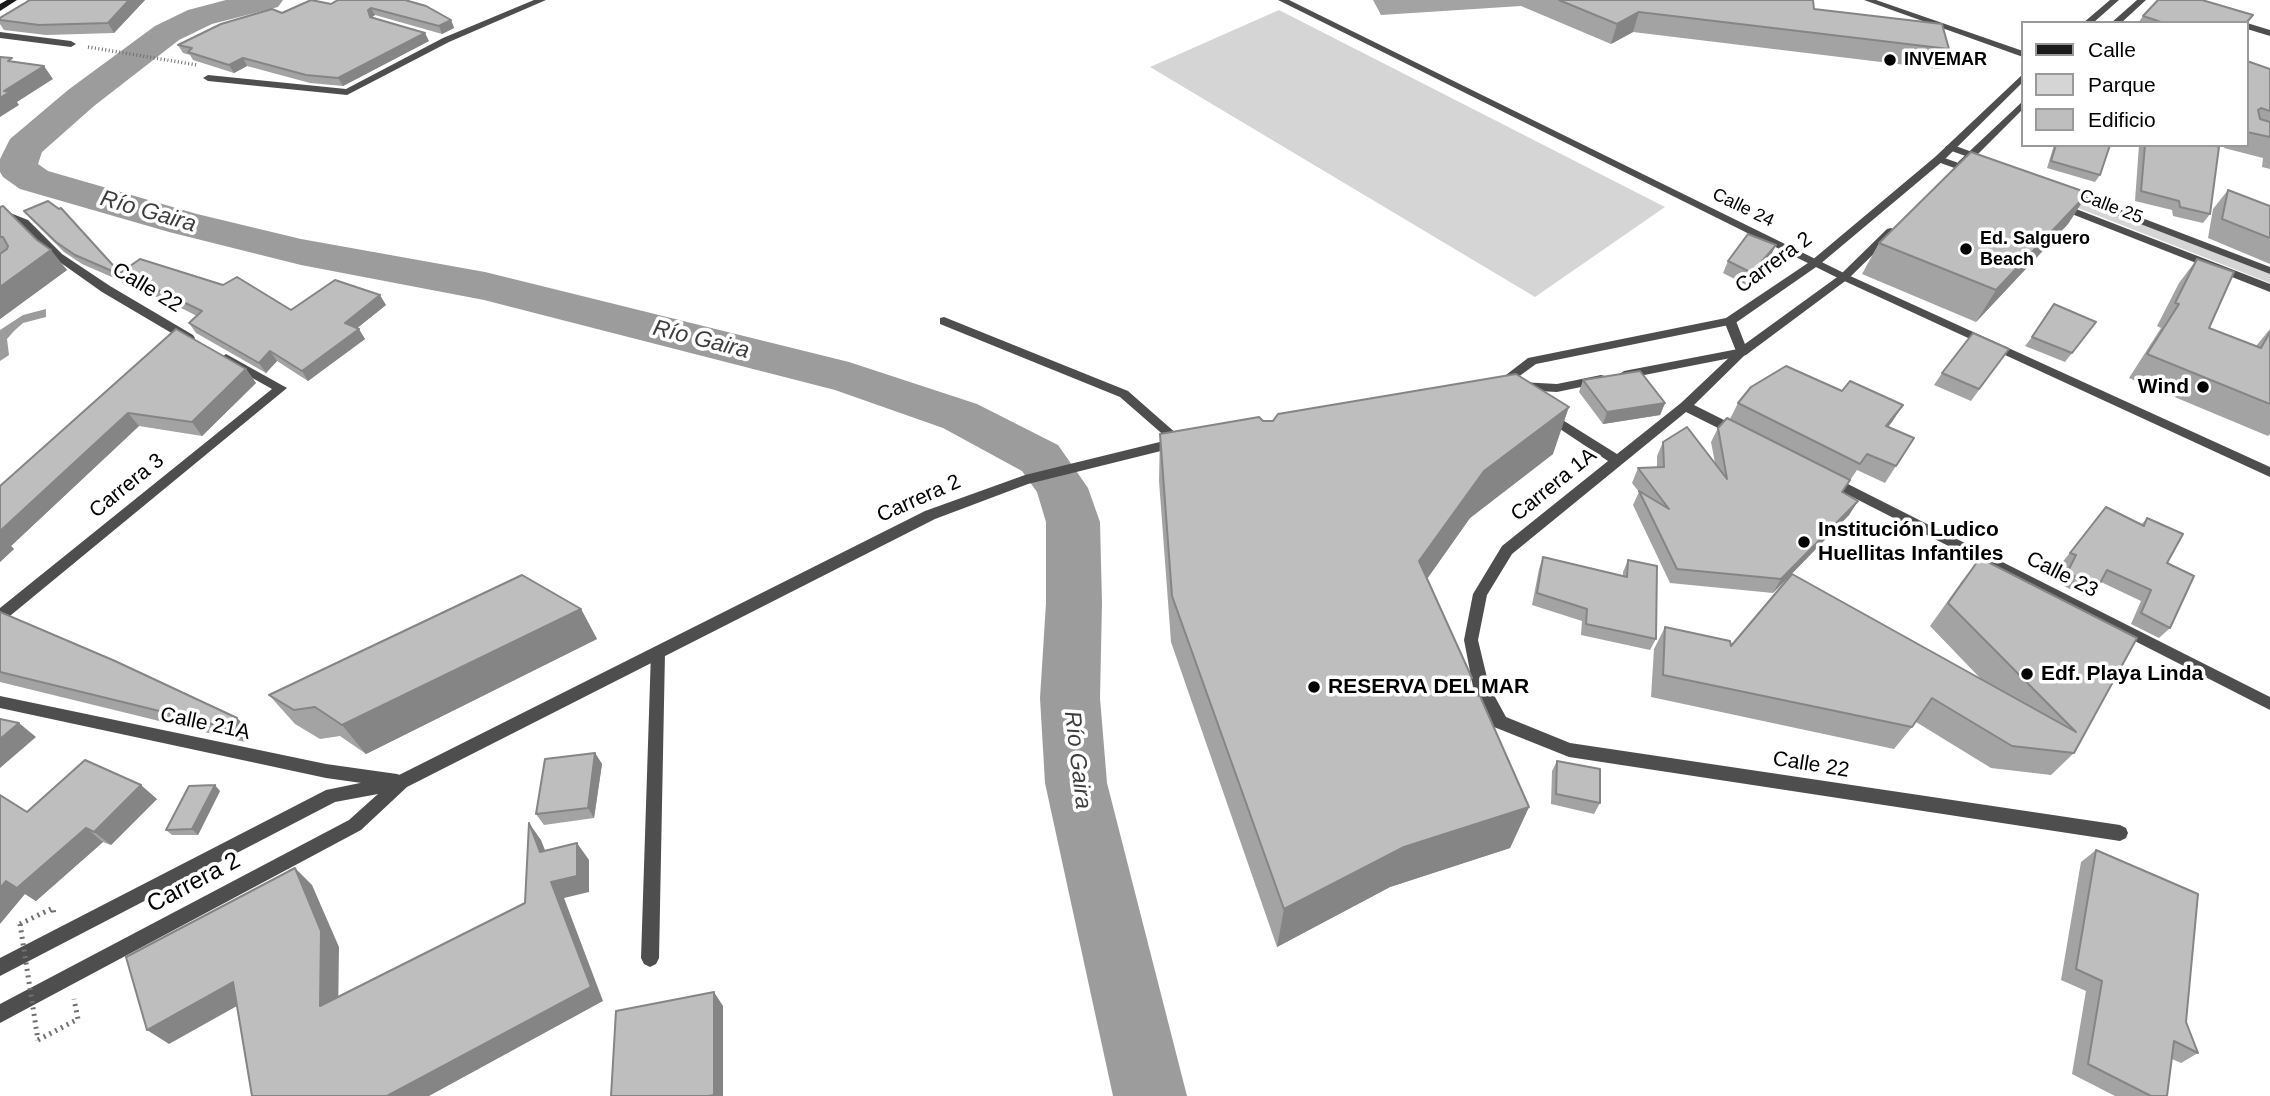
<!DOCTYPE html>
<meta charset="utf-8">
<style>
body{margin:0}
#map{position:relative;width:2270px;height:1096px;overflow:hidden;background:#fff;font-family:Helvetica,sans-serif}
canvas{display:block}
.legend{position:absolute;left:2021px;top:21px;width:228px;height:126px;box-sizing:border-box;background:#fff;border:2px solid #999;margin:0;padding:9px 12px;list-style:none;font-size:21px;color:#000}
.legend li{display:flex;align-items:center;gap:14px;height:35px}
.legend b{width:35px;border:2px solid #999}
</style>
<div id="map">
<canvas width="2270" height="1096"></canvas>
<ul class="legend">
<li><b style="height:9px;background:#1b1b1b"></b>Calle</li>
<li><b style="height:19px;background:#d5d5d5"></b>Parque</li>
<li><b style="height:19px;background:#bebebe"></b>Edificio</li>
</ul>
</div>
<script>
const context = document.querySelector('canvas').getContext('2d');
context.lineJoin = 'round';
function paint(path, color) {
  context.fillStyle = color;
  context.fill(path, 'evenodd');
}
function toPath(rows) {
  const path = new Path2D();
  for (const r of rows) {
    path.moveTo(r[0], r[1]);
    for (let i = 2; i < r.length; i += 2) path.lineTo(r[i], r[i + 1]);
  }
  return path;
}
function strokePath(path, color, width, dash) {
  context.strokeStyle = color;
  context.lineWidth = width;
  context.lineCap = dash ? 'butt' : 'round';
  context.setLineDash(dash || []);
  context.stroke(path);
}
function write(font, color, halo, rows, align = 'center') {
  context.font = font + ' Helvetica,sans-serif';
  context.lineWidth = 7;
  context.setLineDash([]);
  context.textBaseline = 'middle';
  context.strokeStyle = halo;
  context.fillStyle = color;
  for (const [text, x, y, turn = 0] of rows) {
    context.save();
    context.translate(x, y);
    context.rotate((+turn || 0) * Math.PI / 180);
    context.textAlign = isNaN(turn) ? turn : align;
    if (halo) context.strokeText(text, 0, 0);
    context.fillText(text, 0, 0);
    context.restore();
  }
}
const green = toPath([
 [1279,10,1665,207,1535,297,1150,67],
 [1987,165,2270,274,2270,283,1981,170]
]);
const water = toPath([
 [46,309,46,317,23,323,14,331,7,339,9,355,0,361,0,330,23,315]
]);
const river = toPath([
 [226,0,283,0,278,7,212,24,179,40,94,106,42,152,38,164,48,171,197,214,301,239,485,272,849,362,977,404,1058,445,1088,488,1100,522,1102,603,1100,698,1107,783,1187,1096,1113,1096,1045,783,1040,698,1046,603,1046,522,1037,492,1022,471,943,428,835,390,484,300,301,265,169,232,20,189,3,177,0,172,0,159,10,139,68,90,155,26,188,10,226,0]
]);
const pathFar1 = toPath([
 [88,47,197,65]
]);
const path = toPath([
 [20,924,53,908,54,915],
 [38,1040,78,1019,74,999]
]);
const service = toPath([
 [944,317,1128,391,1186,442,1180,447,1175,445,1120,397,940,324,940,318,944,317],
 [658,646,663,648,665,652,659,958,656,964,650,967,644,964,641,958,651,652,653,648,658,646]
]);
const minor = toPath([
 [534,0,546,0,449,42,347,95,208,81,203,78,208,75,346,89,443,38,534,0],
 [1278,0,1289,0,1848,275,2270,467,2270,477,1840,279,1278,0],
 [1864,0,1876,0,2023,51,2023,57,1864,0],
 [2247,23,2270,30,2270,36,2247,29,2247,23],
 [0,32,71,41,76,44,71,47,0,38,0,32],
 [1950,144,1989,158,1990,160,1985,163,1946,149,1945,147,1950,144],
 [1939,156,1978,170,1979,172,1974,175,1935,161,1935,157,1939,156],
 [2069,190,2270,267,2270,274,2065,195,2064,193,2069,190],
 [2058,202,2270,284,2270,292,2054,207,2054,203,2058,202],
 [0,209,28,220,62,254,110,286,193,335,195,338,193,341,185,341,102,292,54,258,20,224,0,216,0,209],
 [1730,317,1736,321,1748,352,1694,405,1742,429,1743,432,1742,435,1732,435,1686,412,1512,554,1487,595,1478,640,1489,686,1506,717,1570,743,2120,825,2126,828,2128,833,2126,838,2120,841,1569,757,1494,727,1473,687,1464,640,1473,594,1502,546,1608,461,1542,417,1548,413,1553,414,1617,454,1681,403,1736,351,1724,321,1730,317],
 [226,354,287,388,5,620,0,622,0,608,272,389,222,361,220,358,226,354],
 [1830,475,2270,697,2270,710,1825,483,1823,480,1825,477,1830,475],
 [0,696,326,764,397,774,403,776,405,781,403,786,397,788,326,778,0,708,0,696]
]);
const tertiary = toPath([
 [2110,0,2119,0,2093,23,2083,23,2110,0],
 [2137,0,2146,0,2121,23,2111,23,2137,0],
 [2023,74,2023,82,1943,161,1819,265,1734,324,1536,364,1503,388,1499,389,1493,385,1528,358,1726,318,1811,261,1935,157,2023,74],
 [2023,101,2023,109,1966,166,1958,166,1958,162,2023,101],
 [1891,228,1896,231,1895,233,1848,279,1746,355,1624,379,1618,375,1624,371,1738,349,1840,275,1887,229,1891,228],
 [1601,375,1605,376,1607,379,1605,382,1557,392,1520,390,1514,386,1520,382,1557,384,1601,375],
 [1176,438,1181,440,1182,443,1181,446,1028,484,935,519,407,787,361,830,0,1023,0,1004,349,820,378,794,335,802,0,976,0,958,326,790,399,775,925,511,1025,475,1176,438]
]);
const secondary = toPath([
 [7,0,17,0,0,11,0,4,7,0]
]);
const pathBridge = toPath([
 [20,924,38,1040]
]);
const wall = toPath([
 [26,0,145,0,114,33,46,35,4,30,0,24,0,18,29,1],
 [338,0,451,20,454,28,442,34,375,15,372,17,429,41,343,86,310,83,247,66,234,73,193,60,190,55,183,53,178,45,282,13,331,4],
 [1373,0,1813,0,1814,9,1949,49,1939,69,1633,32,1611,44,1521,6,1381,15],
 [2143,16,2247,23,2138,23],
 [2247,61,2270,69,2270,169,2262,167,2263,158,2224,148,2225,145,2247,145],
 [2054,145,2110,145,2100,175,2095,182,2047,168],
 [2139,145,2212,145,2210,214,2203,223,2173,216,2172,210,2135,201],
 [2228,190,2270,206,2270,264,2208,238,2213,209],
 [2088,193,2068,224,1976,322,1862,274,1879,243],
 [0,207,67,270,0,319],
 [24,211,120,273,291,310,386,305,357,328,365,339,308,381,277,361,266,373,196,333,189,323,197,316,165,300,124,285,121,281,82,264,64,252,32,220],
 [1770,257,1746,285,1723,273,1728,261],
 [2197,259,2209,328,2256,346,2270,329,2270,434,2268,436,2129,378,2161,328,2157,326,2179,283],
 [2096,322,2065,362,2025,346,2032,337],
 [176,329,246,369,256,383,202,436,139,426,11,546,14,549,0,562,0,486],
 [2009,349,1971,401,1934,385,1942,373],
 [1583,380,1665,403,1660,415,1603,424,1579,392],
 [1842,391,1903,405,1888,427,1914,438,1885,483,1857,470,1842,492,1858,501,1849,515,1773,593,1670,583,1633,505,1639,492,1632,483,1638,468,1657,467,1657,456,1663,442,1715,463,1711,442,1718,428,1730,419,1738,403],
 [1263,421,1553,454,1470,518,1427,579,1467,692,1529,807,1510,848,1390,887,1277,947,1171,642,1159,481,1160,434],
 [2106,507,2141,525,2147,518,2167,563,2170,628,2159,638,2131,624,2141,601,2101,582,2098,587,2088,598,2058,583,2067,566,2061,564],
 [1543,557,1623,576,1623,572,1628,560,1656,639,1650,650,1581,635,1582,621,1532,605,1539,569],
 [1980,558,2137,638,2074,753,2051,775,1991,768,1916,722,1894,749,1651,697,1654,649,1665,627,1731,646,1981,679,1930,626,1962,581],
 [581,609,597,639,366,754,340,736,320,739,295,724,269,695],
 [0,612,237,718,249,730,245,742,0,682],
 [595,753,602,764,594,818,544,825,536,814],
 [1557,761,1600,803,1594,814,1551,804,1552,771],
 [220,791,198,835,172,835,166,830],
 [157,799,111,845,103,842,36,901,25,894,27,812],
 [2096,850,2186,1022,2198,1053,2181,1063,2172,1059,2167,1096,2115,1096,2072,1074,2086,991,2061,980,2081,862]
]);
const shadedWall = toPath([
 [129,0,145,0,114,33,108,23],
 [371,8,375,15,371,18,370,17,368,10],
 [1639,12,1633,32,1611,44,1617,24],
 [451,20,454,28,442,34,439,26],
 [425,33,429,41,343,86,338,78],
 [243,58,247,66,234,73,229,65],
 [44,66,53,79,17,102,19,105,0,117,0,98,4,91],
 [2088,193,2068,224,1976,322,1996,290],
 [1776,245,1770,257,1746,285,1752,273],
 [51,250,67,270,0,319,0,287],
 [380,295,386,305,351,333,345,323],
 [359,329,365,339,308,381,302,371],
 [270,351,277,361,266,373,259,363],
 [246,369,256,383,202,436,192,422],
 [1665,403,1660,415,1603,424,1607,412],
 [1903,405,1892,422,1876,442,1886,426],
 [1569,407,1553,454,1470,518,1407,607,1419,561,1484,471],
 [128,413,139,426,11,546,14,549,0,562,0,531],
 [1858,501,1849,515,1773,593,1781,579],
 [581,609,597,639,366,754,342,725],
 [1472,678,1456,723,1465,686],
 [237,718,249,730,245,742,233,729],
 [19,723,36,737,0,768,0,739],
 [595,753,602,764,594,818,588,808],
 [141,785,157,799,111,845,94,832],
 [215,785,220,791,198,835,192,829],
 [1529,807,1510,848,1390,887,1277,947,1284,909,1404,847],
 [529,823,541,840,552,868,540,852],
 [86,828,103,842,36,901,25,894,0,924,0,888,6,881],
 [577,843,589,860,589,892,564,898,603,1001,429,1096,387,1096,551,882],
 [295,868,312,885,339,947,338,1021,320,1006],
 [233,982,253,997,169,1044,147,1030],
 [714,992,723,1006,723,1096,714,1096]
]);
const building = toPath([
 [30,0,129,0,108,23,39,25,0,20,0,18,30,0],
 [311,0,331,4,338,0,405,0,426,6,451,20,439,26,371,8,368,10,370,17,425,33,338,78,306,75,243,58,229,65,188,52,192,48,178,45,221,24,272,9,282,13,311,0],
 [1559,0,1813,0,1814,9,1942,24,1949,49,1639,12,1617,24,1559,0],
 [2158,0,2202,0,2253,15,2246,23,2164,23,2143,16,2158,0],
 [0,57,12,58,8,61,44,66,4,91,10,92,0,98,0,57],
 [2247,61,2270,69,2270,111,2261,108,2258,110,2260,119,2270,122,2270,137,2247,132,2247,61],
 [2056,145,2110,145,2100,175,2051,161,2056,145],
 [2145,145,2212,145,2219,147,2210,214,2180,207,2179,201,2141,191,2145,145],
 [1971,152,2088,193,1996,290,1879,243,1971,152],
 [2228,190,2270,206,2270,238,2222,219,2228,190],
 [48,201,59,209,61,208,120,273,140,259,223,285,237,277,291,310,335,280,380,295,345,323,359,329,302,371,270,351,259,363,189,323,202,311,158,290,117,275,119,274,75,255,56,242,24,211,48,201],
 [3,206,37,240,51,250,0,287,0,254,7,249,8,246,3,237,0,237,0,207,3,206],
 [1748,234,1776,245,1752,273,1728,261,1748,234],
 [2197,259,2234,272,2209,328,2261,348,2270,332,2270,404,2147,354,2179,304,2175,303,2197,259],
 [2054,304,2096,322,2072,353,2032,337,2054,304],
 [176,329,246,369,192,422,128,413,0,531,0,486,176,329],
 [1973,333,2009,349,1979,389,1942,373,1973,333],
 [1786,366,1842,391,1850,381,1903,405,1886,426,1914,438,1896,466,1867,454,1860,464,1738,403,1751,387,1786,366],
 [1640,371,1665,403,1607,412,1583,380,1640,371],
 [1516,374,1569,407,1484,471,1419,561,1472,678,1465,686,1467,693,1480,696,1529,807,1404,847,1284,909,1172,596,1160,434,1259,417,1263,421,1273,421,1278,414,1516,374],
 [1727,418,1850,480,1842,492,1858,501,1781,579,1677,569,1639,491,1669,509,1638,468,1664,467,1663,442,1687,427,1727,479,1718,428,1727,418],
 [2106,507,2144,526,2147,518,2183,534,2167,563,2194,576,2170,628,2141,613,2151,590,2107,570,2098,587,2067,573,2076,555,2070,553,2106,507],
 [1543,557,1627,577,1628,560,1657,566,1656,639,1586,624,1587,609,1537,593,1543,557],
 [1980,558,2137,638,2074,753,2012,746,1932,698,1912,727,1663,675,1665,627,1730,641,1731,646,1792,574,2076,732,1948,603,1980,558],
 [522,575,581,609,342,725,315,707,294,710,269,695,522,575],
 [0,612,115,661,237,718,233,729,0,672,0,612],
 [0,719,19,723,0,739,0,719],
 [595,753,588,808,536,814,545,759,595,753],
 [85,760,141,785,94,832,86,828,17,888,6,881,0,888,0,795,27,812,85,760],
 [1557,761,1600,769,1600,803,1556,794,1557,761],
 [215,785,192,829,166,830,189,786,215,785],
 [529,823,540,852,577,843,577,876,551,882,591,987,387,1096,252,1096,233,982,147,1030,126,957,295,868,321,931,320,1006,525,903,529,823],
 [2096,850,2198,894,2186,1022,2198,1053,2174,1041,2167,1096,2151,1096,2088,1064,2102,981,2076,969,2096,850],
 [714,992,714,1095,708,1096,611,1096,616,1011,714,992]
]);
const markers = [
 [1890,60,7,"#000"],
 [1966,249,7,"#000"],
 [2203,387,7,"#000"],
 [1804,542,7,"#000"],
 [2027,674,7,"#000"],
 [1314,687,7,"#000"]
];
const farPoinames = [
 ["INVEMAR",1904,60],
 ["Ed. Salguero",1980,239],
 ["Beach",1980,260]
];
const farStreetnames = [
 ["Calle 25",2111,207,21],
 ["Calle 24",1743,208,26]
];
const streetNames = [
 ["Carrera 2",1774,263,-36],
 ["Calle 22",147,288,31],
 ["Carrera 1A",1554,485,-39],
 ["Carrera 3",127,486,-39],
 ["Carrera 2",919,499,-24],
 ["Calle 23",2062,575,27],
 ["Calle 21A",205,724,12],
 ["Calle 22",1811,765,9]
];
const poiNames = [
 ["Wind",2189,387,"right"],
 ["Institución Ludico",1818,530],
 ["Huellitas Infantiles",1818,554],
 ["Edf. Playa Linda",2041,674],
 ["RESERVA DEL MAR",1328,687]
];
const waterNames = [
 ["Río Gaira",148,212,16],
 ["Río Gaira",701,340,14],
 ["Río Gaira",1077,760,83]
];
const nearStreetnames = [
 ["Carrera 2",194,883,-28]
];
paint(green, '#d5d5d5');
paint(water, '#9c9c9c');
paint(river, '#9c9c9c');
strokePath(pathFar1, '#707070', 3.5, [1, 2.5]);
strokePath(path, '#707070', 5, [2, 4.5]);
paint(service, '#4e4e4e');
paint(minor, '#4e4e4e');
paint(tertiary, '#4e4e4e');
paint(secondary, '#1b1b1b');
strokePath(pathBridge, '#707070', 5, [2, 4.5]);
paint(wall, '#a3a3a3');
paint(shadedWall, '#858585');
paint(building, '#bebebe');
strokePath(building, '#858585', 2);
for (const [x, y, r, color] of markers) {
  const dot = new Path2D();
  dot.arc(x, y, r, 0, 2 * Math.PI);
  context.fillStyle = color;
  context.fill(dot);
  strokePath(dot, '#fff', 2.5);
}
write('bold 18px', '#000', '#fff', farPoinames, 'left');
write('18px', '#000', '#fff', farStreetnames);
write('21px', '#000', '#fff', streetNames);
write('bold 21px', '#000', '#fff', poiNames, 'left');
write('italic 23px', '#3d3d3d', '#fff', waterNames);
write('24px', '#000', '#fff', nearStreetnames);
</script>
